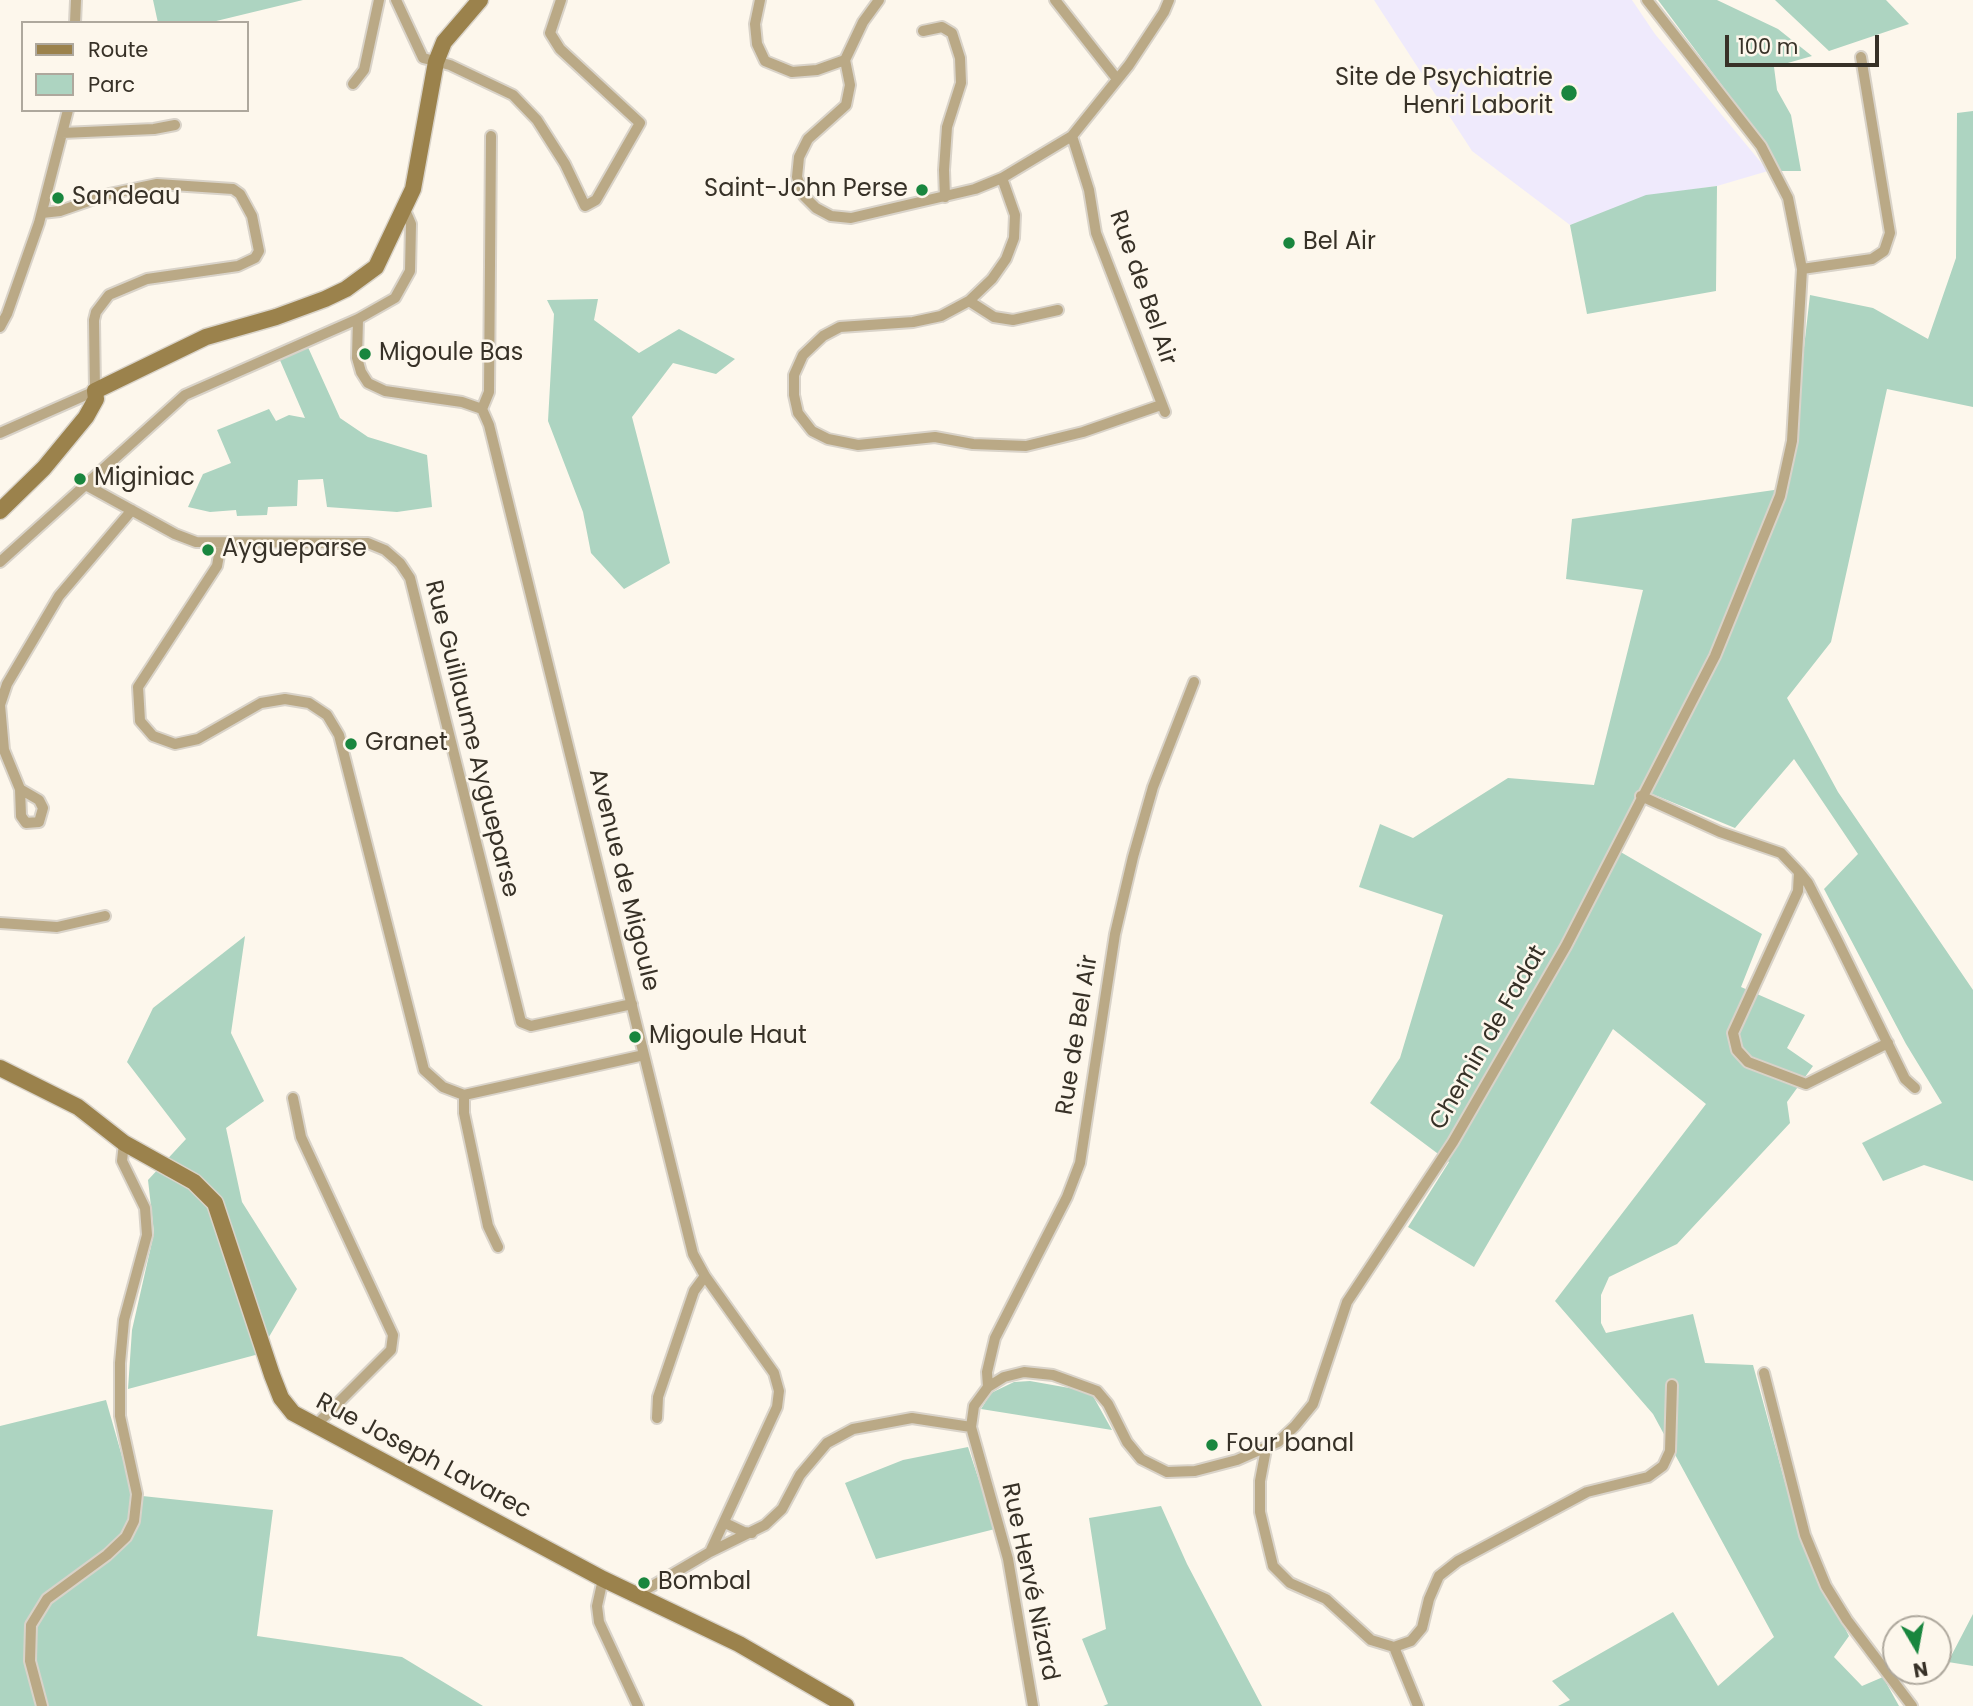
<!DOCTYPE html>
<meta charset="utf-8">
<style>
body{margin:0}
#map{position:relative;width:1973px;height:1706px;overflow:hidden;background:#fdf7ec;font-family:Poppins,sans-serif}
canvas{display:block}
.legend{position:absolute;left:21px;top:21px;width:228px;height:91px;box-sizing:border-box;background:#fdf7ec;border:2px solid #aea89d;margin:0;padding:9px 12px;list-style:none;font-size:21px;color:#373127}
.legend li{display:flex;align-items:center;gap:14px;height:35px}
.legend b{width:35px;border:2px solid #aea89d}
.north{position:absolute;left:1882px;top:1615px;width:70px;height:70px;box-sizing:border-box;background:#fdf7ec;border:2px solid #aea89d;border-radius:50%;rotate:170deg;font-size:19px;font-weight:700;line-height:28px;text-align:center;color:#373127}
.north::after{content:'';display:block;margin:auto;width:24px;height:32px;background:#19863e;clip-path:polygon(50% 0,100% 100%,50% 72%,0 100%)}
.scale{position:absolute;left:1725px;top:35px;width:154px;height:32px;box-sizing:border-box;border:4px solid #373127;border-top:0;padding-left:9px;font-size:21px;line-height:24px;white-space:nowrap;color:#373127;-webkit-text-stroke:5px #fdf7ec;paint-order:stroke}
</style>
<div id="map">
<canvas width="1973" height="1706"></canvas>
<ul class="legend">
<li><b style="height:9px;background:#9b824c"></b>Route</li>
<li><b style="height:19px;background:#add4c1"></b>Parc</li>
</ul>
<div class="north">N</div>
<div class="scale">100 m</div>
</div>
<script>
const context = document.querySelector('canvas').getContext('2d');
context.lineJoin = 'round';
function paint(path, color) {
  context.fillStyle = color;
  context.fill(path, 'evenodd');
}
function toPath(rows) {
  const path = new Path2D();
  for (const r of rows) {
    path.moveTo(r[0], r[1]);
    for (let i = 2; i < r.length; i += 2) path.lineTo(r[i], r[i + 1]);
  }
  return path;
}
function strokePath(path, color, width, dash) {
  context.strokeStyle = color;
  context.lineWidth = width;
  context.lineCap = dash ? 'butt' : 'round';
  context.setLineDash(dash || []);
  context.stroke(path);
}
function write(font, color, halo, rows, align = 'center') {
  context.font = font + ' Poppins,sans-serif';
  context.lineWidth = 5;
  context.setLineDash([]);
  context.textBaseline = 'middle';
  context.strokeStyle = halo;
  context.fillStyle = color;
  for (const [text, x, y, turn = 0] of rows) {
    context.save();
    context.translate(x, y);
    context.rotate((+turn || 0) * Math.PI / 180);
    context.textAlign = isNaN(turn) ? turn : align;
    if (halo) context.strokeText(text, 0, 0);
    context.fillText(text, 0, 0);
    context.restore();
  }
}
const medical = toPath([
 [1374,0,1632,0,1655,34,1768,171,1717,186,1646,196,1570,225,1472,151]
]);
const green = toPath([
 [153,0,303,0,208,23,158,23],
 [1658,0,1717,0,1778,29,1812,56,1774,67,1777,90,1791,115,1801,171,1781,171,1768,147],
 [1775,0,1886,0,1909,24,1829,51],
 [1973,111,1973,407,1887,389,1831,642,1787,698,1838,792,1973,990,1973,1181,1924,1165,1883,1181,1862,1143,1942,1103,1906,1044,1824,889,1858,854,1794,759,1735,828,1640,789,1612,847,1762,934,1741,987,1805,1015,1787,1048,1813,1066,1787,1102,1790,1123,1677,1244,1609,1277,1601,1295,1601,1323,1606,1333,1693,1314,1705,1363,1753,1365,1802,1545,1849,1636,1834,1657,1862,1686,1883,1677,1899,1706,1558,1706,1570,1700,1552,1681,1673,1612,1718,1686,1774,1637,1653,1414,1555,1301,1706,1104,1613,1029,1474,1267,1408,1227,1449,1162,1370,1103,1400,1058,1443,915,1359,887,1380,824,1413,838,1508,778,1594,785,1643,590,1566,579,1572,519,1788,488,1810,295,1873,308,1928,339,1956,258,1957,113],
 [1717,186,1716,291,1587,314,1570,225,1646,195],
 [598,299,594,320,639,353,679,329,735,359,716,374,673,363,632,417,670,563,624,589,591,553,583,512,548,421,554,314,547,300],
 [307,345,340,418,368,437,427,455,432,507,397,512,327,507,323,479,298,480,297,506,268,507,267,515,237,516,236,510,210,512,188,507,203,474,231,463,217,430,269,409,276,421,289,415,305,418,279,358],
 [245,936,231,1033,264,1101,226,1128,242,1202,297,1289,259,1354,128,1389,132,1330,154,1233,148,1180,186,1139,127,1062,153,1008],
 [1030,1381,1075,1389,1093,1396,1112,1430,981,1409,991,1393,1014,1382],
 [106,1400,133,1495,273,1510,257,1636,402,1657,483,1706,0,1706,0,1426],
 [968,1447,995,1529,876,1559,845,1483,903,1460],
 [1161,1506,1187,1564,1262,1706,1103,1706,1108,1704,1082,1639,1106,1629,1089,1518],
 [1973,1614,1973,1666,1948,1662]
]);
const street = toPath([
 [396,0,423,58,450,65,513,95,537,120,565,164,585,206,596,200,640,123,560,49,550,33,561,0],
 [760,0,755,24,757,44,765,61,792,72,817,70,845,60,863,22,879,0],
 [1055,0,1117,79],
 [75,23,76,0],
 [923,31,942,27,952,33,960,58,961,83,947,127,944,170,945,197],
 [845,60,850,85,846,105,808,139,799,157,797,177,804,196,816,208,831,216,851,218,975,189,1002,178,1015,215,1014,238,1006,259,992,279,969,301,941,316,913,322,840,327,823,336,803,355,794,375,794,395,798,413,812,431,828,439,858,445,935,437,973,444,1026,446,1083,432,1161,405],
 [353,84,364,70,379,0],
 [62,133,154,129,175,125],
 [1072,136,1089,190,1096,233,1165,412],
 [1002,178,1072,136,1129,65,1164,12,1169,0],
 [1802,269,1872,259,1884,251,1890,233,1861,57],
 [969,301,994,317,1013,320,1058,310],
 [358,319,357,358,361,372,368,383,385,391,462,402,482,409,489,425,693,1254,705,1276,774,1373,779,1391,777,1407,710,1552],
 [0,327,7,314,39,223,68,110],
 [482,409,489,392,491,136],
 [0,433,95,391,94,320,96,312,109,295,147,279,238,266,255,258,259,251,252,216,240,194,233,189,157,184,109,194,60,211,42,213],
 [84,484,175,534,196,542,368,543,385,550,400,563,410,578,521,1022,531,1026,632,1004],
 [221,544,217,566,138,687,140,721,153,736,175,744,198,739,261,703,285,699,309,703,327,715,339,735,424,1070,443,1087,464,1095,644,1055],
 [0,562,185,395,358,319,395,298,410,271,411,224,405,210],
 [20,789,39,800,43,808,39,822,26,823,21,816,20,789,4,750,0,705,7,684,59,596,132,510],
 [1641,796,1720,832,1781,853,1799,872,1798,891,1733,1033,1737,1050,1748,1062,1806,1084,1888,1043],
 [1799,872,1808,883,1837,940,1905,1079,1915,1088],
 [0,923,57,927,105,916],
 [464,1095,464,1113,488,1226,498,1247],
 [293,1098,301,1137,393,1335,391,1350,315,1426],
 [1764,1373,1805,1535,1826,1586,1847,1620,1912,1706],
 [988,1387,987,1372,995,1338,1067,1197,1080,1163,1115,934,1133,857,1153,787,1194,682],
 [657,1418,658,1397,694,1291,705,1276],
 [1266,1449,1260,1481,1260,1512,1273,1566,1290,1583,1326,1599,1371,1640,1394,1647,1411,1641,1422,1628,1429,1599,1439,1576,1458,1561,1587,1492,1648,1477,1663,1466,1670,1451,1672,1385],
 [725,1523,744,1532,752,1533],
 [603,1579,597,1606,599,1622,638,1706],
 [639,1597,647,1589,710,1552,765,1525,782,1509,800,1475,827,1443,853,1429,912,1418,971,1427],
 [1394,1647,1418,1706],
 [42,1706,30,1661,31,1625,47,1599,107,1555,126,1537,134,1521,137,1494,120,1416,120,1363,124,1320,147,1235,145,1208,122,1161,124,1143],
 [1033,1706,1008,1559,971,1427,974,1406,988,1387,1004,1377,1024,1372,1053,1375,1097,1391,1108,1404,1127,1442,1141,1459,1167,1472,1195,1471,1237,1460,1278,1442,1295,1426,1313,1404,1347,1302,1453,1142,1566,946,1715,656,1780,496,1792,441,1802,269,1788,198,1761,146,1647,0]
]);
const secondary = toPath([
 [0,511,44,468,86,417,96,399,95,391,206,337,276,317,325,299,346,289,376,267,413,189,436,62,444,42,480,0],
 [0,1068,78,1107,124,1143,194,1182,215,1203,272,1375,281,1398,293,1413,603,1579,739,1644,846,1706]
]);
const markers = [
 [1569,93,9,"#19863e"],
 [922,190,7,"#19863e"],
 [58,198,7,"#19863e"],
 [1289,243,7,"#19863e"],
 [365,354,7,"#19863e"],
 [80,479,7,"#19863e"],
 [208,550,7,"#19863e"],
 [351,744,7,"#19863e"],
 [635,1037,7,"#19863e"],
 [1212,1445,7,"#19863e"],
 [644,1583,7,"#19863e"]
];
const poiNames = [
 ["Site de Psychiatrie",1553,79,"right"],
 ["Henri Laborit",1553,107,"right"],
 ["Saint-John Perse",908,190,"right"],
 ["Sandeau",72,198],
 ["Bel Air",1303,243],
 ["Migoule Bas",379,354],
 ["Miginiac",94,479],
 ["Aygueparse",222,550],
 ["Granet",365,744],
 ["Migoule Haut",649,1037],
 ["Four banal",1226,1445],
 ["Bombal",658,1583]
];
const streetNames = [
 ["Rue de Bel Air",1142,288,71],
 ["Rue Guillaume Aygueparse",471,739,76],
 ["Avenue de Migoule",623,880,76],
 ["Rue de Bel Air",1078,1035,-81],
 ["Chemin de Fadat",1489,1038,-60],
 ["Rue Joseph Lavarec",423,1457,28],
 ["Rue Hervé Nizard",1029,1582,78]
];
paint(medical, '#efeafc');
paint(green, '#add4c1');
strokePath(street, '#d9d3c9', 14);
strokePath(secondary, '#d9d3c9', 19);
strokePath(street, '#baa986', 10);
strokePath(secondary, '#9b824c', 16);
for (const [x, y, r, color] of markers) {
  const dot = new Path2D();
  dot.arc(x, y, r, 0, 2 * Math.PI);
  context.fillStyle = color;
  context.fill(dot);
  strokePath(dot, '#fdf7ec', 2.5);
}
write('24px', '#373127', '#fdf7ec', poiNames, 'left');
write('24px', '#373127', '#fdf7ec', streetNames);
</script>
